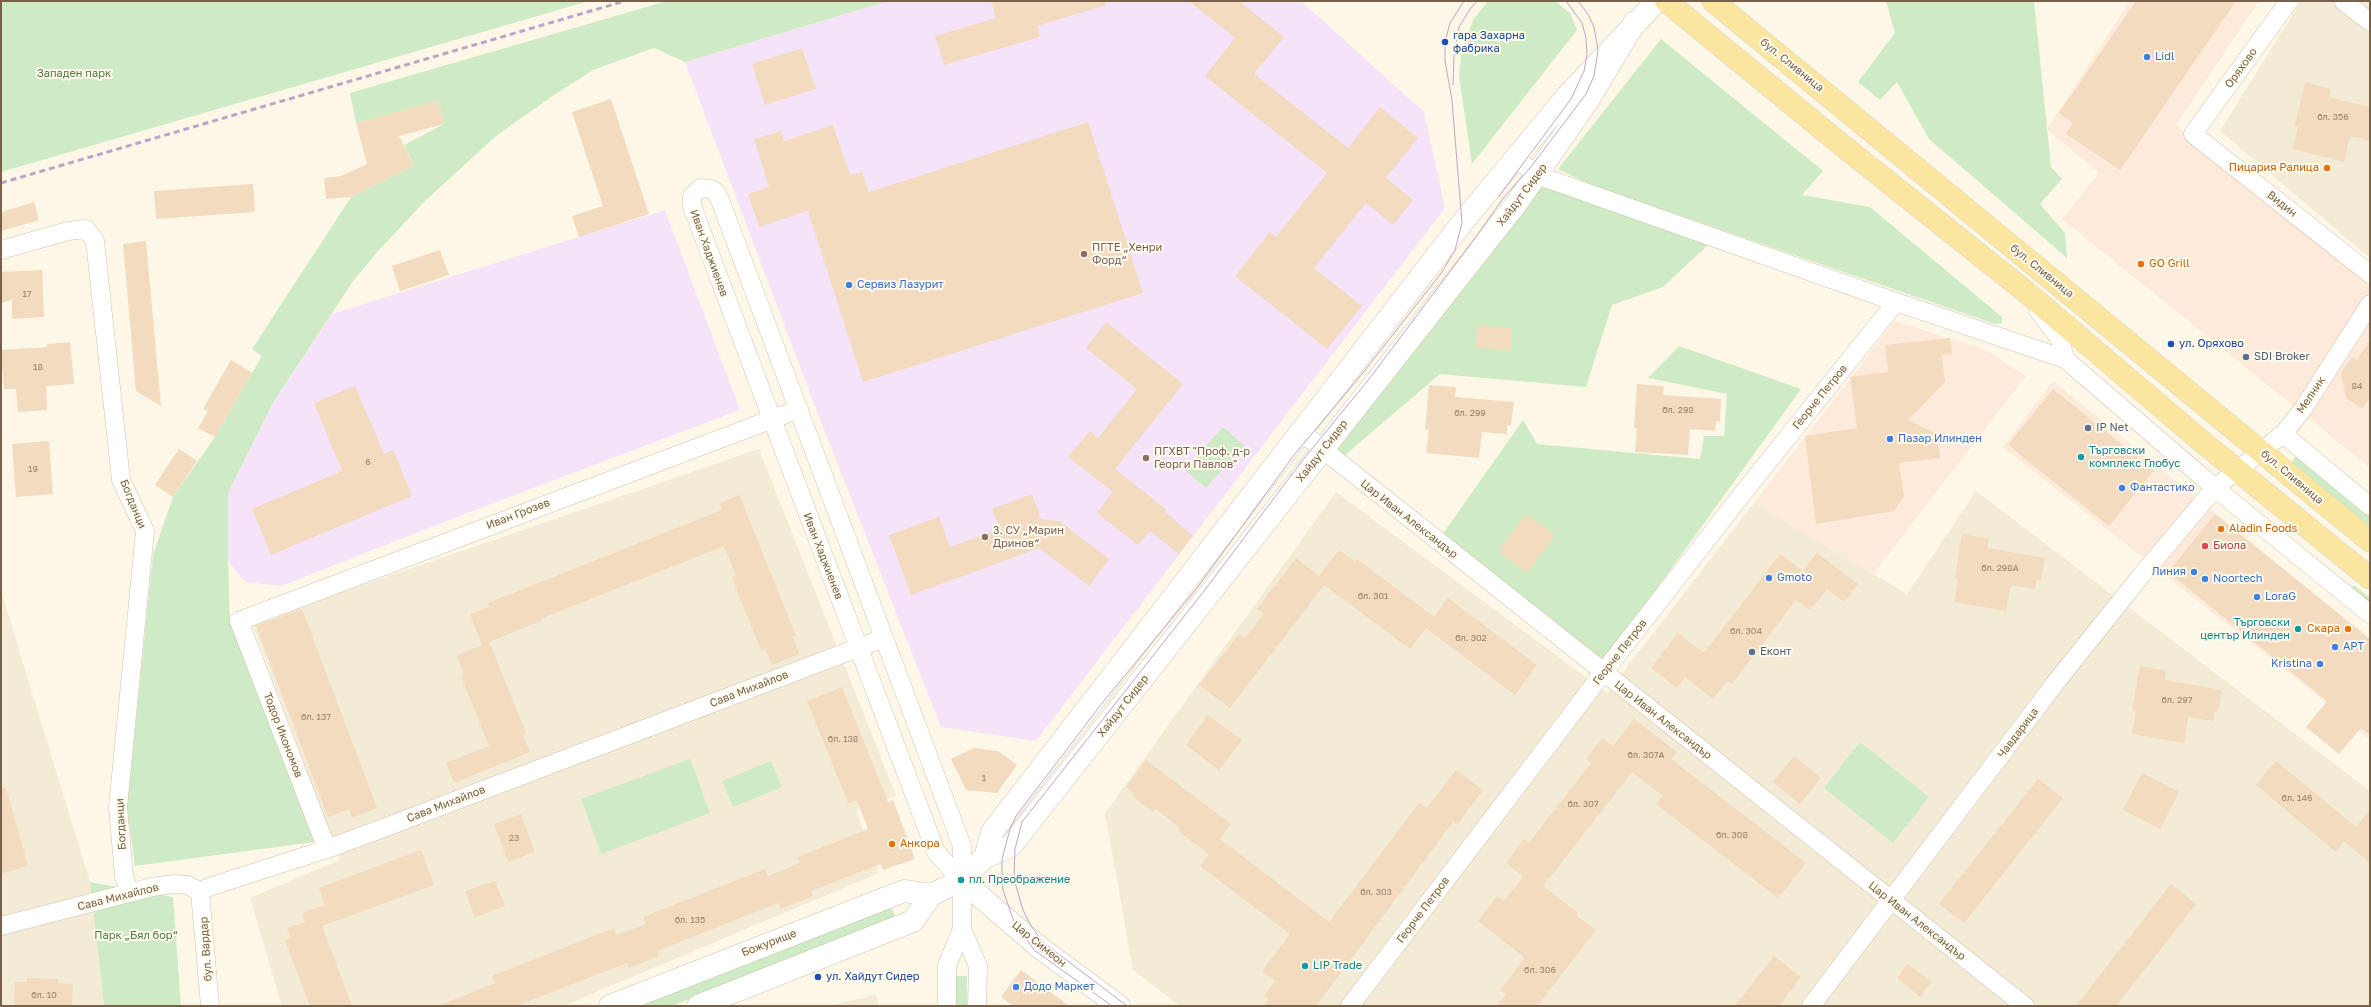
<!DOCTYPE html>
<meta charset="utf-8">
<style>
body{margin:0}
#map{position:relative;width:2371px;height:1007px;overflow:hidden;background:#fdf7e8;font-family:"Golos Text",sans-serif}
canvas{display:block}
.frame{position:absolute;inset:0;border:2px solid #77614b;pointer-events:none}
</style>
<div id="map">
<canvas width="2371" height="1007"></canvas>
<div class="frame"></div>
</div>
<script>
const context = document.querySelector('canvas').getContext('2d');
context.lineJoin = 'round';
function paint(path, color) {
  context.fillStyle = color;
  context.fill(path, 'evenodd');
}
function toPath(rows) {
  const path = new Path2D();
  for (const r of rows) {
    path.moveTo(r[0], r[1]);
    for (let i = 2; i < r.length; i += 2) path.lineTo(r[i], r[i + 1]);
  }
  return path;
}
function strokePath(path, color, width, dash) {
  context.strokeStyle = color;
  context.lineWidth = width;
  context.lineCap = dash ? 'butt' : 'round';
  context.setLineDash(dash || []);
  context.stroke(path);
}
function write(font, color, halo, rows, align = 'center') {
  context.font = font + ' "Golos Text",sans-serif';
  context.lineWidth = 4;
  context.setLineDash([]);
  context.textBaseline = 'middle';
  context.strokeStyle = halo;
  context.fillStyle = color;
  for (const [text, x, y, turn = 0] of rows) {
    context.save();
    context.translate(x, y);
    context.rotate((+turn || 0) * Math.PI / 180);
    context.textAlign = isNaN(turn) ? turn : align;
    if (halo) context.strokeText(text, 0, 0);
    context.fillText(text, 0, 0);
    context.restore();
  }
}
const residential = toPath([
 [2301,1,2370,1,2370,258,2220,131],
 [759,449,896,796,856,810,879,873,563,1006,282,1006,250,898,340,860,252,623],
 [1976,491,2370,791,2370,1006,1180,1006,1133,970,1105,813,1336,492,1607,693,1754,503,1907,594],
 [1,591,90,882,104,1006,1,1006],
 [876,995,879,1006,827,1006,875,995]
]);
const commercial = toPath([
 [2130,1,2259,1,2176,125,2370,286,2370,463,2368,466,2062,219,2099,173,2047,129],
 [1895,321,1984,349,2026,376,1873,574,1754,503],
 [2053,381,2370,639,2370,740,2327,703,2003,447]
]);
const education = toPath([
 [888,1,1301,1,1424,112,1445,208,1036,741,941,727,814,404,685,62],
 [665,210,740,410,467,513,281,586,245,582,228,561,228,493,274,401,332,314]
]);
const green = toPath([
 [1,1,589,1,1,172],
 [667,1,888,1,685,62,654,48,593,70,551,97,496,136,425,201,379,250,353,281,274,401,228,493,228,561,230,622,314,842,135,866,127,808,153,555,173,497,215,437,262,356,252,349,351,197,414,166,404,145,444,124,438,101,356,123,350,93],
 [1488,1,1555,1,1570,13,1577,30,1472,164,1459,76,1461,54,1473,20],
 [1886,1,2034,1,2051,167,2062,179,2040,204,2065,233,2067,258,1929,139,1897,82,1880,100,1858,82,1895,33],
 [1661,39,1823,171,1802,195,1870,207,2002,317,2002,323,1995,324,1591,185,1558,169],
 [1539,183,1710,243,1663,287,1612,305,1586,387,1440,374,1345,455,1334,448],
 [1679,346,1801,389,1603,663,1442,535,1523,420,1537,444,1700,459,1704,436,1724,436,1727,394,1648,378],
 [1223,427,1244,445,1206,488,1185,470],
 [2296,456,2370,516,2370,528,2291,463],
 [2354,585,2370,598,2370,609,2349,592],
 [1860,742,1929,797,1893,843,1824,788],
 [690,759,710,813,601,854,581,799],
 [771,761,782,787,733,807,722,781],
 [90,882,173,897,181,1006,104,1006],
 [888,905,894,912,894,919,672,1006,630,1006],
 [950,976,967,976,967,1006,950,1006]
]);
const building = toPath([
 [991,1,1105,1,1106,5,1037,26,1040,37,944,65,935,36,996,18],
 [1189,1,1239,1,1284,37,1254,74,1348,148,1380,107,1418,138,1386,178,1413,200,1393,225,1366,203,1314,268,1362,306,1327,349,1235,276,1270,232,1276,237,1327,173,1205,76,1235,38],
 [2136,1,2236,1,2120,170,2066,134,2073,123,2059,113],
 [802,48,816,89,765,105,752,64],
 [2305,82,2331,89,2329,97,2370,107,2370,141,2350,136,2344,162,2293,149,2298,126,2295,126],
 [611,99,649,214,579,237,572,216,603,206,572,112],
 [438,101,444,124,399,136,414,166,351,197,326,199,324,178,341,176,367,164,356,123],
 [1088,122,1143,293,863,382,808,211,759,227,748,194,769,187,754,139,781,131,784,141,833,125,850,175,862,172,869,192],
 [253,184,255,212,156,219,154,191],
 [34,202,39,220,1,231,1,212],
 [146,241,161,406,136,391,123,244],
 [440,250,449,275,400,291,392,266],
 [42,270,44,317,12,319,12,300,1,303,1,272],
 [1106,322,1183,384,1115,469,1167,510,1165,512,1193,536,1179,554,1150,531,1138,545,1097,513,1113,492,1068,457,1090,431,1098,438,1137,389,1086,348],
 [1477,325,1512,328,1510,351,1475,347],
 [1950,338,1952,354,1942,355,1945,382,1908,420,1937,434,1940,458,1899,463,1904,496,1894,511,1816,524,1805,436,1857,428,1850,377,1888,372,1885,345],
 [2370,340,2370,397,2362,409,2346,398,2341,373,2352,357,2357,360],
 [70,342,74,384,46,386,47,410,18,412,16,389,4,389,1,350,47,347,47,344],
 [231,360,252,373,215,437,198,428,208,411,203,409],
 [1637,384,1664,386,1663,395,1721,399,1720,422,1716,421,1715,431,1690,429,1688,455,1635,452,1637,428,1634,428],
 [1429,385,1456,387,1455,397,1514,402,1511,425,1507,425,1507,434,1482,432,1479,458,1426,453,1429,430,1425,429],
 [355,386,384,454,393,450,412,496,271,555,252,509,342,471,314,403],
 [2053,389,2154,470,2109,526,2008,445],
 [49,441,53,494,16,497,12,444],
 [179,449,197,461,173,497,155,485],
 [1032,494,1041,519,1059,521,1109,559,1089,586,1039,548,911,595,889,535,939,517,950,547,1000,529,992,509],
 [739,495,796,636,793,637,799,654,772,665,765,648,761,650,740,598,732,577,736,575,724,546,540,619,541,621,489,642,526,733,522,734,530,752,454,783,446,763,489,746,461,676,464,675,457,655,482,645,470,614,489,607,488,603,722,510,720,503],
 [1526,514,1555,535,1527,573,1498,551],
 [2215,514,2370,639,2370,735,2361,728,2339,754,2306,727,2327,701,2168,572],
 [1962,534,1989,539,1987,548,2045,558,2041,580,2037,580,2035,589,2011,585,2006,611,1954,602,1958,579,1955,578],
 [1339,550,1355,562,1357,559,1434,617,1448,598,1537,665,1515,695,1426,628,1410,649,1324,585,1230,708,1199,685,1239,634,1245,638,1264,614,1257,609,1296,558,1319,576],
 [1817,553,1858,584,1844,602,1827,589,1810,610,1796,600,1732,684,1727,681,1713,699,1685,677,1677,688,1651,668,1678,633,1704,653,1780,554,1803,571],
 [302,609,377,808,352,818,349,809,328,817,256,626],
 [2140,666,2166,671,2165,680,2222,690,2218,712,2215,712,2213,721,2188,717,2184,743,2132,734,2136,711,2132,710],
 [842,687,888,802,893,800,915,859,883,870,881,864,811,891,813,896,781,909,778,903,657,951,659,956,629,968,627,963,516,1006,438,1006,495,983,492,976,614,928,616,935,646,924,643,917,765,869,768,876,800,863,798,857,868,829,857,800,848,803,807,701],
 [1208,715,1242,740,1219,770,1186,745],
 [1634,719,1677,752,1671,759,1806,863,1778,898,1656,804,1663,796,1632,772,1543,886,1578,913,1576,915,1596,930,1537,1006,1497,1006,1506,994,1500,990,1525,958,1478,921,1497,896,1504,901,1523,877,1506,863,1524,839,1529,843,1591,763,1586,759,1603,738,1613,746],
 [974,748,998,751,1017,765,997,793,966,790,951,759],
 [1794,756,1821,778,1800,804,1773,782],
 [1146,760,1231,824,1220,839,1329,922,1419,803,1427,808,1456,770,1483,790,1457,825,1453,822,1316,1006,1264,1006,1269,999,1264,996,1275,981,1262,971,1290,934,1200,866,1209,854,1178,831,1180,828,1156,809,1153,812,1132,796,1134,793,1126,787],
 [2276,761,2356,827,2370,810,2370,863,2344,841,2336,852,2256,785],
 [2142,773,2179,792,2160,829,2123,810],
 [2038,779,2063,798,1964,923,1939,904],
 [1,788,6,788,28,866,1,874],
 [521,814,535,852,508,862,494,824],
 [421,850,434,885,322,926,352,1006,310,1006,285,940,291,938,287,928,305,922,302,913,325,905,319,888],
 [495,881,505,906,475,917,465,891],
 [2171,884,2196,904,2116,1006,2076,1006],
 [1774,956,1801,977,1779,1006,1735,1006],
 [1908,964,1931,982,1920,997,1897,978],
 [1021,970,1069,1006,1013,1006,1001,997],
 [27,978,58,979,58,983,73,984,72,1006,14,1006,15,982,27,982]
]);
const minor = toPath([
 [2289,1,2193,134,2370,274],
 [2343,1,2370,22],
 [1514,158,1538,175,1551,180,1896,302,2065,359],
 [1,250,68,231,86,229,95,241,121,480,145,531,118,807,124,876,130,893],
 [2038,310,2060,339,2065,359,2215,488,2370,614],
 [1301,432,2025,1006],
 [2283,434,2370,506],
 [327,849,239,621,799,409],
 [961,880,936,852,772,419,692,206,692,196,700,188,711,189,716,192,720,200,962,846,962,929,978,966,977,1006],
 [200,892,209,887,327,849,394,824,884,638],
 [200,892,210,1006],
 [1,926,152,887,174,884,188,885,200,892],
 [947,1006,947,965,962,929],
 [1350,1006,1603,673,1743,493,1896,302],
 [1811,1006,2056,682,2140,577,2215,488,2283,434,2303,409,2370,304]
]);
const tertiary = toPath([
 [985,857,992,832,1462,223,1567,96,1657,1],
 [961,880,1039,947,1119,1006],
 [610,1006,904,891,931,895],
 [698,1006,913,921,931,895,961,880,985,857,1011,846,1516,204,1587,102,1635,22]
]);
const primary = toPath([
 [1666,1,1843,146,2025,291,2200,440,2370,578],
 [1713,1,2370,541]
]);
const tram = toPath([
 [1453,85,1454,56,1459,27,1470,9,1477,1],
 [1499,196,1571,99,1584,71,1587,55,1586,38,1582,23,1566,1],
 [1112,1006,1034,950,1013,919,1003,890,1002,875,1002,859,1010,829,1016,816,1103,702,1197,588,1294,455,1362,374,1442,272,1455,250,1462,223,1452,100,1445,61,1445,42,1450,23,1464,1],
 [1127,1006,1044,943,1031,926,1023,910,1014,879,1015,849,1022,822,1204,591,1302,461,1369,379,1473,241,1504,197,1530,168,1586,94,1594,76,1598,50,1594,27,1588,14,1578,1]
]);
const rail = toPath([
 [1,183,625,1]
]);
const markers = [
 [1445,42,4,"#1a4fb4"],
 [2147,57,4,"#3f7fe0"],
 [2327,168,4,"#e8710a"],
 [1084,254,4,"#8d6e63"],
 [2141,264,4,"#e8710a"],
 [849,285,4,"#3f7fe0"],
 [2171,344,4,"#1a4fb4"],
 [2246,357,4,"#5c6f8a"],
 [2088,428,4,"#5c6f8a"],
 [1890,439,4,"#3f7fe0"],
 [2081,457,4,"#0f9aa8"],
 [1146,458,4,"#8d6e63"],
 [2122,488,4,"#3f7fe0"],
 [2221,529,4,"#e8710a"],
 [985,537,4,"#8d6e63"],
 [2205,546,4,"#e0444e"],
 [2194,572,4,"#3f7fe0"],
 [1769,578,4,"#3f7fe0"],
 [2205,579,4,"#3f7fe0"],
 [2257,597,4,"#3f7fe0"],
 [2298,629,4,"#0f9aa8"],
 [2348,629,4,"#e8710a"],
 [2335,647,4,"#3f7fe0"],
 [1752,652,4,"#5c6f8a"],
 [2320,664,4,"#3f7fe0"],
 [892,844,4,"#e8710a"],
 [961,880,4,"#0f9aa8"],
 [1305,966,4,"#0f9aa8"],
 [818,977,4,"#1a4fb4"],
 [1016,987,4,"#3f7fe0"]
];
const numberNames = [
 ["бл. 356",2333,117],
 ["17",27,294],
 ["18",38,367],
 ["84",2357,386],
 ["бл. 298",1678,410],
 ["бл. 299",1470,413],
 ["6",368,462],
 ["19",33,469],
 ["бл. 298А",2000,568],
 ["бл. 301",1373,596],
 ["бл. 304",1746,631],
 ["бл. 302",1471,638],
 ["бл. 297",2177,700],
 ["бл. 137",316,717],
 ["бл. 138",843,739],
 ["бл. 307А",1646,755],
 ["1",984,778],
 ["бл. 146",2297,798],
 ["бл. 307",1583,804],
 ["бл. 308",1732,835],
 ["23",514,838],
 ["бл. 303",1376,892],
 ["бл. 135",690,920],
 ["бл. 306",1540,970],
 ["бл. 10",44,995]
];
const transitNames = [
 ["гара Захарна",1453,36],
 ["фабрика",1453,49],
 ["ул. Оряхово",2179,344],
 ["ул. Хайдут Сидер",826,977]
];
const shopNames = [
 ["Lidl",2155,57],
 ["Сервиз Лазурит",857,285],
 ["Пазар Илинден",1898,439],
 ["Фантастико",2130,488],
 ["Линия",2186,572,"right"],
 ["Gmoto",1777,578],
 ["Noortech",2213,579],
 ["LoraG",2265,597],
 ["АРТ",2343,647],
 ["Kristina",2312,664,"right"],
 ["Додо Маркет",1024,987]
];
const streetNames = [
 ["бул. Сливница",1792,65,39],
 ["Оряхово",2241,68,-54],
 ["Хайдут Сидер",1522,195,-53],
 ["Видин",2282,204,38],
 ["Иван Хаджиенев",709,253,70],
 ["бул. Сливница",2042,271,39],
 ["Мелник",2311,395,-56],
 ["Георче Петров",1820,397,-51],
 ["Хайдут Сидер",1322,451,-52],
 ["бул. Сливница",2292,477,40],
 ["Богданци",133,504,68],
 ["Иван Грозев",518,514,-21],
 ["Цар Иван Александър",1409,519,38],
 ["Иван Хаджиенев",823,556,69],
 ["Георче Петров",1620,652,-52],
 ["Сава Михайлов",749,689,-21],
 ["Хайдут Сидер",1123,706,-52],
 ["Цар Иван Александър",1663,720,38],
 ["Чавдарица",2018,733,-53],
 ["Тодор Икономов",283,735,69],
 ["Сава Михайлов",446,804,-21],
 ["Богданци",121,824,-93],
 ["Сава Михайлов",118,897,-14],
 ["Георче Петров",1423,910,-53],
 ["Цар Иван Александър",1917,921,38],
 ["Божурище",769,943,-21],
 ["Цар Симеон",1039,944,39],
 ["бул. Вардар",206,949,-94]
];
const parkNames = [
 ["Западен парк",74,74],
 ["Парк „Бял бор“",136,936]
];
const foodNames = [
 ["Пицария Ралица",2319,168,"right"],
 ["GO Grill",2149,264],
 ["Aladin Foods",2229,529],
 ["Скара",2340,629,"right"],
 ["Анкора",900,844]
];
const educationNames = [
 ["ПГТЕ „Хенри",1092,248],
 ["Форд“",1092,261],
 ["ПГХВТ \"Проф. д-р",1154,452],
 ["Георги Павлов\"",1154,465],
 ["3. СУ „Марин",993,531],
 ["Дринов“",993,544]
];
const serviceNames = [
 ["SDI Broker",2254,357],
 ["IP Net",2096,428],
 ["Еконт",1760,652]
];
const cultureNames = [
 ["Търговски",2089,451],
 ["комплекс Глобус",2089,464],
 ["Търговски",2290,623,"right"],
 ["център Илинден",2290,636,"right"],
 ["пл. Преображение",969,880],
 ["LIP Trade",1313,966]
];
const healthNames = [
 ["Биола",2213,546]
];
paint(residential, '#f4ebd6');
paint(commercial, '#fdeadb');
paint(education, '#f5e4f9');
paint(green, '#cfebc5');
paint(building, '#f2dbbf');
strokePath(minor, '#cfc1ad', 19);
strokePath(tertiary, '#cfc1ad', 23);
strokePath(primary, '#dcd6d0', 23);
strokePath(minor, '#fff', 18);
strokePath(tertiary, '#fff', 22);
strokePath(primary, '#fbe6a0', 22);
strokePath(tram, '#bca5c7', 1);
strokePath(rail, '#bca5c7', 3, [6, 4]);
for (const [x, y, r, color] of markers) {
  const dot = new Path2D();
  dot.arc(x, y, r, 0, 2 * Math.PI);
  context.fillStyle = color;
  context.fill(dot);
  strokePath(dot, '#fffbee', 1.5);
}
write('9px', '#968068', null, numberNames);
write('11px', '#164399', '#fffbee', transitNames, 'left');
write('11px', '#366cbe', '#fffbee', shopNames, 'left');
write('11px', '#77614b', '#fffbee', streetNames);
write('11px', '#4c7d42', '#fffbee', parkNames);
write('11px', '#c56008', '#fffbee', foodNames, 'left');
write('11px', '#785e54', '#fffbee', educationNames, 'left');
write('11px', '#4e5e75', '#fffbee', serviceNames, 'left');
write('11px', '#0d838f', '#fffbee', cultureNames, 'left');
write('11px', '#be3a42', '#fffbee', healthNames, 'left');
</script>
